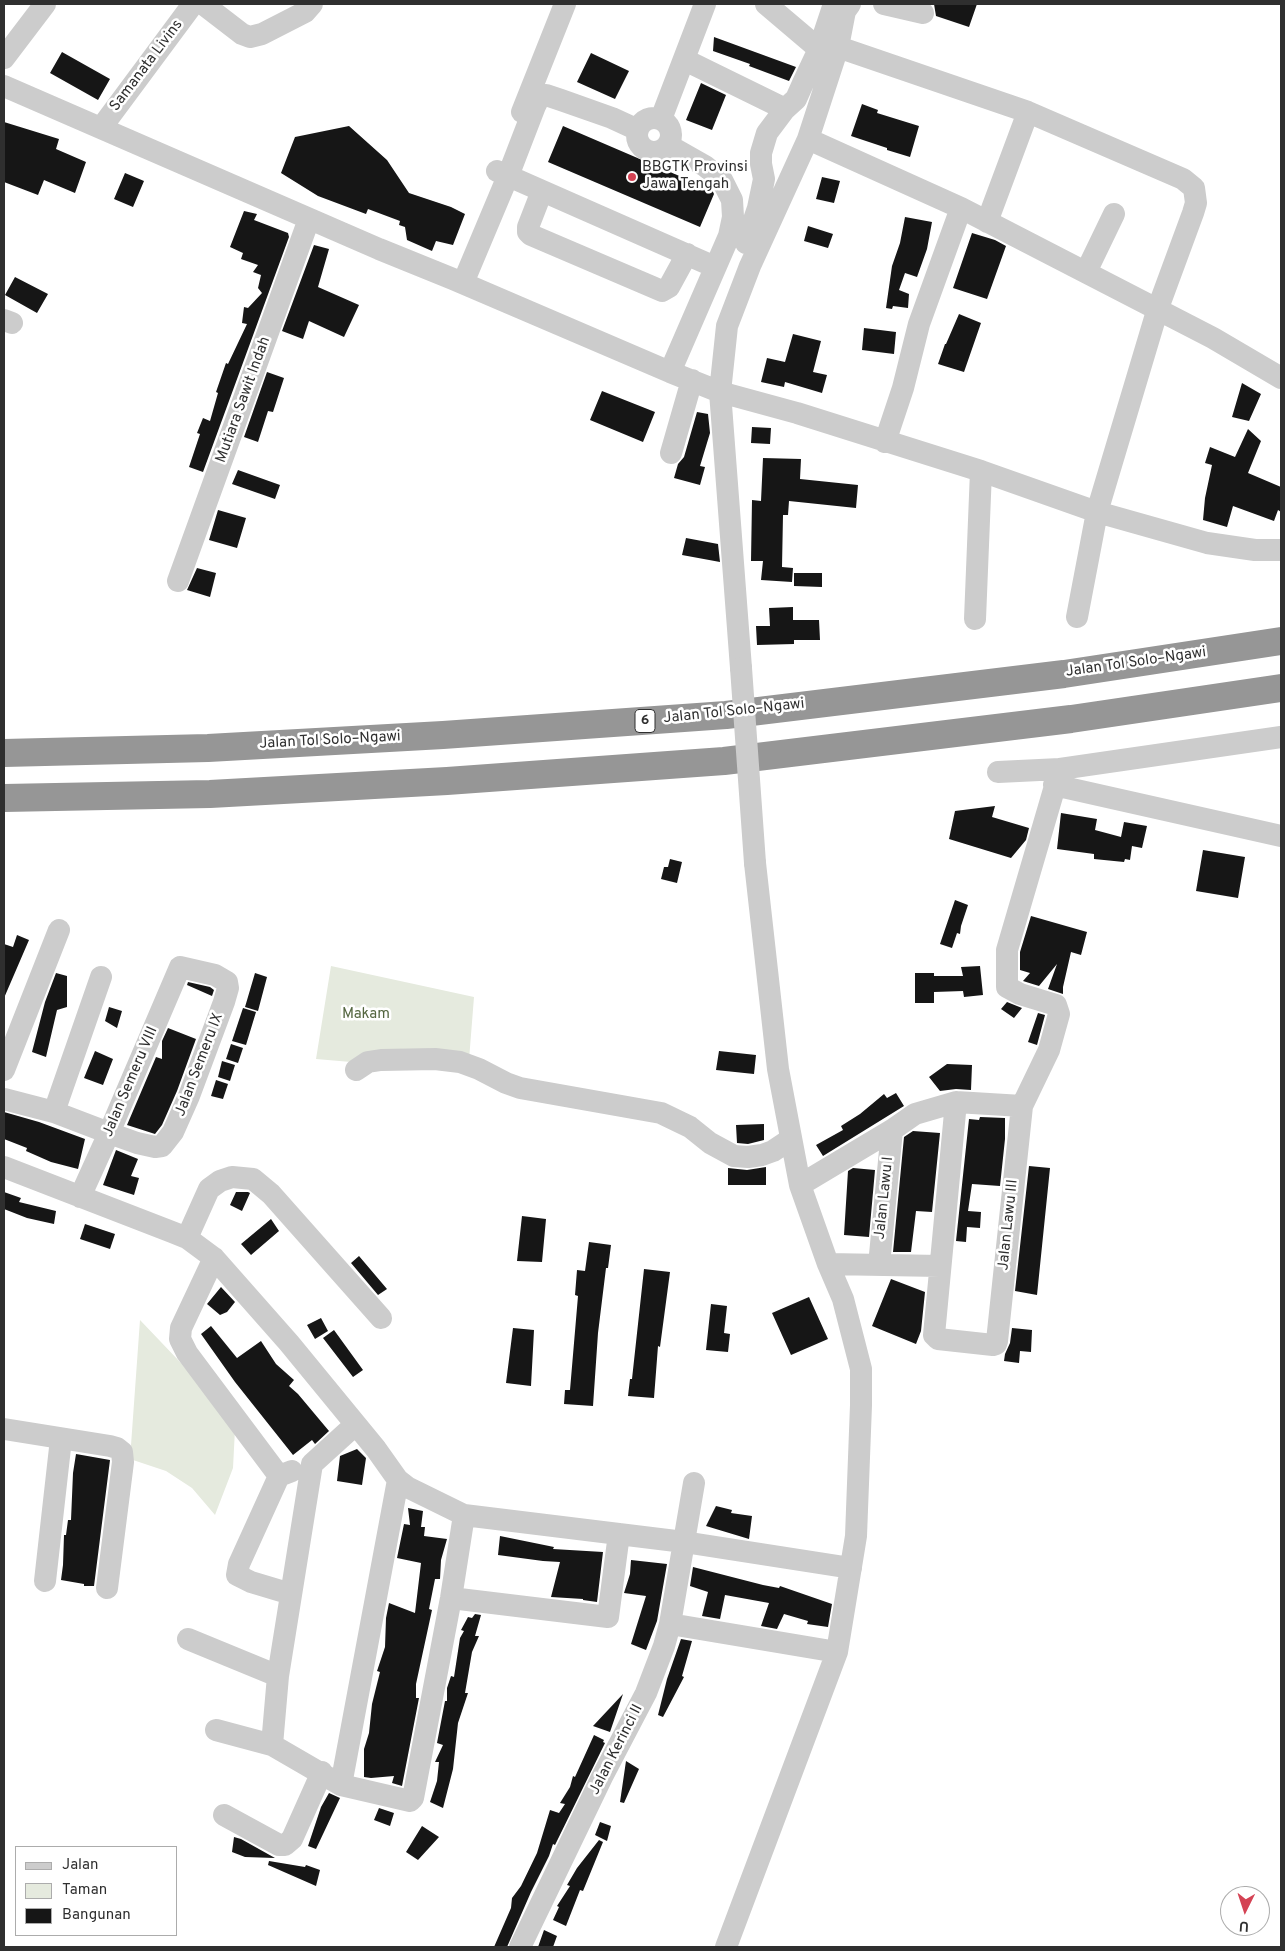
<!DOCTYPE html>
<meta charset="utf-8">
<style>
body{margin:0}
#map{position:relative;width:1285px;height:1951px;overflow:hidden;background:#fff;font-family:Overpass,sans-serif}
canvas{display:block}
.frame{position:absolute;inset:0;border:5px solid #2f2f2f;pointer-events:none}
.legend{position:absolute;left:15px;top:1846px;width:162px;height:90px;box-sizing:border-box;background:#fff;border:1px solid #acacac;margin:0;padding:6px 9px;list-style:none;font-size:15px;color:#2f2f2f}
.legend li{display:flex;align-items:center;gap:10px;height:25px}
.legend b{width:25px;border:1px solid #acacac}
.north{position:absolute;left:1220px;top:1886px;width:50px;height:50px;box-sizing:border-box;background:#fff;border:1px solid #acacac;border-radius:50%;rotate:184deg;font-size:14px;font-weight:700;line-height:20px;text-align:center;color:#2f2f2f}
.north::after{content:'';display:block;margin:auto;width:18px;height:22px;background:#d44354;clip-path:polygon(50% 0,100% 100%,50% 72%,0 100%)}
</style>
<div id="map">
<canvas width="1285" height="1951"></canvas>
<div class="frame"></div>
<ul class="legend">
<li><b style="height:6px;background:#ccc"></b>Jalan</li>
<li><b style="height:14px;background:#e5eade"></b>Taman</li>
<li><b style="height:14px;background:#161616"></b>Bangunan</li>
</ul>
<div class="north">U</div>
</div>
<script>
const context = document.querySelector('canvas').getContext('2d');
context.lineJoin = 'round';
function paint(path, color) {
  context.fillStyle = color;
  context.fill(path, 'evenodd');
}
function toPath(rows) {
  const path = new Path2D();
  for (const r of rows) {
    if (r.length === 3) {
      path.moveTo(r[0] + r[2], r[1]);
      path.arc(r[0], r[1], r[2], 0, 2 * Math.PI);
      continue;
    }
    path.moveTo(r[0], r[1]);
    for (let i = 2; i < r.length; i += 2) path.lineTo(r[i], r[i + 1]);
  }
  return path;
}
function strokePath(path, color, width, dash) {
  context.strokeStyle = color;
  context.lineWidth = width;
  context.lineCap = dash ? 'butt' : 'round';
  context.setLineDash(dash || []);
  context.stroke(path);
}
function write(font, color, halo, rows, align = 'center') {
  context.font = font + ' Overpass,sans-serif';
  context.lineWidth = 5;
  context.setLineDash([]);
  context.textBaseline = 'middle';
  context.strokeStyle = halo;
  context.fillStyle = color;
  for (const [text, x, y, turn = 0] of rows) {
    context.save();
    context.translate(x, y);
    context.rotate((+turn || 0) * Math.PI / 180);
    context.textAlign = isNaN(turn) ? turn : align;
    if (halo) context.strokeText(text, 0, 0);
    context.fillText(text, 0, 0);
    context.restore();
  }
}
const green = toPath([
 [331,966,474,997,469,1060,351,1062,316,1059],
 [140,1320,181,1363,235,1429,233,1468,215,1515,192,1488,166,1471,130,1459]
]);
const building = toPath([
 [934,4,977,4,969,27,936,16],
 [714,37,796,67,789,81,749,66,750,64,713,51],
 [62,52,110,79,98,100,50,73],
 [591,53,629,71,615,99,577,82],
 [701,83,726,95,712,130,686,120],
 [862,104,878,110,877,113,919,126,910,157,887,150,887,148,851,136],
 [4,122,59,139,56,149,86,162,75,193,44,180,38,195,4,182],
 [349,126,387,160,409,193,451,207,465,214,453,245,436,241,432,251,407,240,405,227,399,225,400,221,368,209,366,214,318,196,281,173,295,137],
 [563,126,712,190,714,194,700,227,548,162],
 [125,173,144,181,133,207,114,199],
 [822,177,840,181,834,203,816,199],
 [244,211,257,214,254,220,288,233,289,237,203,472,189,467,200,434,197,433,203,418,210,421,218,393,216,392,226,363,228,364,247,324,242,323,244,307,248,308,262,293,258,288,261,275,253,272,258,265,241,259,243,253,230,247],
 [905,217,932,222,927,249,917,277,905,273,899,290,909,294,908,308,893,306,892,309,886,308,892,266,900,243],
 [808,226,833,234,828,248,804,241],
 [972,233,995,240,1006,246,987,299,953,288],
 [314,245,329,249,318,287,359,305,344,337,309,321,303,339,282,331],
 [15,277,48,294,37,313,5,295],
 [959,314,981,323,964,372,938,364,945,344,946,344],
 [864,328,896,332,894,354,862,350],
 [793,334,821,341,813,372,827,375,822,393,785,382,784,387,761,382,767,358,785,362],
 [267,372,284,378,273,412,268,411,258,442,244,437],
 [1242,383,1261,394,1249,421,1232,417],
 [602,391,655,412,643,442,590,420],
 [697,412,708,414,710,433,700,466,705,467,700,485,674,478,678,464,684,457],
 [752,427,771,428,770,444,751,443],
 [1248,429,1261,441,1248,473,1281,487,1281,512,1278,510,1274,521,1233,506,1227,527,1203,520,1205,498,1212,465,1205,463,1210,447,1235,457],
 [763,458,801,459,800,479,858,485,856,508,789,501,788,515,783,515,782,567,793,568,792,582,761,580,763,561,751,561,752,500,761,501],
 [238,470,280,485,275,499,232,484],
 [218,510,246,518,237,548,209,540],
 [686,538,718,544,720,562,682,555],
 [197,568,216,573,210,597,187,590],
 [794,573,822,573,822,587,794,586],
 [793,607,793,620,819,620,820,640,794,640,794,644,757,645,756,626,770,626,769,608],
 [995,806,992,817,1029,828,1026,840,1011,858,949,839,955,811],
 [1061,813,1097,819,1095,830,1121,837,1124,822,1147,826,1142,848,1132,846,1130,860,1125,859,1124,862,1094,859,1094,854,1057,849],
 [1203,850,1245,857,1238,898,1196,891],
 [670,859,682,862,677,883,661,879,664,867,668,867],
 [955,900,968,905,961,926,960,934,957,933,952,948,940,944],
 [1031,916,1087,932,1081,955,1071,952,1063,987,1063,994,1048,989,1057,964,1039,986,1023,981,1030,973,1020,970,1020,952],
 [17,935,29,940,4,998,4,944,13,947],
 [980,966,983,995,964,997,963,991,934,992,934,1003,915,1003,915,973,934,973,934,976,963,976,961,967],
 [56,973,67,976,67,1007,57,1010,46,1057,32,1052,45,1002],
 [255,973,267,977,258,1011,245,1007],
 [188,982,210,987,214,990,212,996,187,985],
 [1007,1002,1022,1008,1014,1018,1001,1009],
 [109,1007,122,1011,117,1028,105,1021],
 [243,1008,256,1012,246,1045,232,1041],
 [1038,1013,1045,1015,1037,1045,1028,1042],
 [168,1028,196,1039,177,1091,162,1125,155,1134,127,1125,156,1057,162,1059,162,1041],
 [231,1044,243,1048,238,1063,226,1059],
 [95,1051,113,1059,103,1085,84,1078],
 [719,1051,756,1055,754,1074,716,1070],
 [222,1061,235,1065,230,1081,218,1077],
 [947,1064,972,1065,971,1090,956,1089,940,1091,929,1077],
 [216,1080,228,1084,223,1099,211,1096],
 [896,1093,904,1106,823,1156,816,1145,843,1130,841,1126,860,1114,884,1094,887,1098],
 [4,1112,39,1122,85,1139,78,1169,51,1162,26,1151,27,1148,4,1139],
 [980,1117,1005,1118,1005,1139,1000,1186,972,1184,968,1211,981,1212,980,1228,967,1227,966,1242,956,1241,969,1119,979,1120],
 [764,1124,764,1140,748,1144,737,1143,736,1125],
 [913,1131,940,1133,932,1212,916,1211,911,1252,893,1252,904,1137],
 [116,1150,138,1159,131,1176,139,1178,134,1195,103,1185],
 [1029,1166,1050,1168,1037,1295,1015,1291],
 [766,1167,766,1185,728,1185,728,1168,747,1170],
 [853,1168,875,1170,869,1237,844,1235,848,1171],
 [4,1192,21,1198,19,1202,56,1211,54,1224,27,1218,4,1209],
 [236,1192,248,1192,250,1193,242,1211,230,1205],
 [522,1216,546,1219,542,1262,517,1261],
 [271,1219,279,1231,251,1255,241,1244],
 [85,1224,115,1234,110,1249,80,1239],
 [589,1242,611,1245,608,1268,606,1268,598,1333,593,1406,564,1404,565,1390,570,1390,578,1296,575,1295,577,1270,585,1271],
 [359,1256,387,1289,378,1295,351,1263],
 [644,1269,670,1272,660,1347,658,1346,654,1398,628,1396,630,1379,632,1379],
 [891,1279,925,1292,921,1331,916,1344,872,1326],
 [221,1287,235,1302,227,1312,220,1315,207,1304],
 [809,1297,828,1339,791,1355,772,1313],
 [711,1304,727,1306,724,1333,730,1334,728,1352,706,1350],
 [321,1318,328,1331,315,1339,307,1325],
 [211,1326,237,1358,261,1341,276,1364,294,1380,289,1386,298,1394,329,1431,315,1444,312,1440,293,1455,235,1382,201,1334],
 [513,1328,534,1330,531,1386,506,1383],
 [1012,1328,1032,1330,1031,1352,1020,1351,1019,1363,1004,1361,1005,1354,1010,1343],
 [334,1330,363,1370,353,1377,323,1338],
 [357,1449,366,1458,362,1485,337,1481,340,1456],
 [76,1454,110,1460,94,1586,84,1586,84,1584,61,1580,63,1565,64,1535,66,1535,68,1520,71,1520,73,1473],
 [716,1506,732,1510,731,1513,752,1516,749,1539,706,1526],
 [408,1508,423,1511,421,1527,425,1527,424,1536,447,1539,441,1560,440,1579,435,1579,429,1609,432,1610,416,1684,416,1698,419,1698,402,1786,392,1783,394,1776,371,1778,364,1777,364,1749,369,1733,372,1704,380,1672,377,1671,385,1647,386,1618,389,1603,415,1613,421,1563,397,1558,404,1524,410,1525],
 [500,1536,554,1547,553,1549,603,1552,597,1602,583,1600,583,1599,551,1597,560,1562,543,1561,498,1555],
 [631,1560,667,1564,657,1621,646,1650,631,1644,646,1596,624,1593,630,1574],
 [693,1567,763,1585,779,1588,780,1586,832,1604,828,1627,807,1624,808,1621,784,1614,777,1629,761,1626,769,1603,725,1595,720,1619,702,1616,708,1592,690,1586],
 [475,1614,481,1615,475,1636,479,1636,472,1652,465,1693,468,1693,458,1723,453,1769,443,1808,430,1802,437,1781,439,1762,435,1762,443,1745,437,1743,445,1701,447,1701,447,1688,451,1676,454,1677,460,1638,464,1631,461,1630,468,1617,472,1618],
 [681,1639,692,1641,682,1676,684,1677,663,1717,658,1715,667,1679],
 [623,1694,610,1732,593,1726],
 [594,1735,604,1740,603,1742,605,1743,555,1845,553,1844,549,1856,531,1892,507,1947,494,1947,511,1908,512,1898,521,1886,537,1853,550,1810,559,1813,565,1804,560,1803,570,1787,573,1776,575,1777],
 [626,1761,639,1769,624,1803,620,1802],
 [329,1793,340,1798,316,1849,308,1846,321,1807],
 [379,1808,394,1813,390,1826,374,1820],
 [600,1822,611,1826,607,1841,595,1835],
 [422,1826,439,1837,418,1860,406,1852],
 [234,1837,241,1839,275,1858,245,1857,232,1852],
 [599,1840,603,1842,583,1891,580,1890,566,1926,553,1920,559,1907,557,1906,570,1886,567,1885,577,1868],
 [269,1861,305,1867,306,1865,320,1870,316,1886,268,1865],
 [544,1930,557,1936,553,1947,538,1947]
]);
const minor = toPath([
 [203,4,242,34,250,37,262,34,305,12,312,4],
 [766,4,819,49],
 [884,4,923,13],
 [838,47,1028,112,1183,179,1194,188,1196,203,1193,213,1158,308,1097,512,1077,617],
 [4,58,45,4],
 [685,60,785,109],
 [4,86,379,249,453,279,670,372,720,392,797,413,981,471,1097,512,1207,543,1255,550,1281,550],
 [522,112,565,4],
 [654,135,17],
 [661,119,705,4],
 [101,128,193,4],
 [808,139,961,208,1213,338,1281,378],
 [668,145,705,166,722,180,732,200,733,217,729,236,670,372],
 [497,171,715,267],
 [542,191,528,227,528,232,531,235,662,291,669,287,687,254],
 [987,222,1028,112],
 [746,243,758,208,764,179,761,164,761,153,767,133,785,109,796,99,804,81,819,49,834,4],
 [1086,272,1114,214],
 [463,283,508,176,535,106,539,98,546,95,561,100,612,118,638,130],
 [4,320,12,323],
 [885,442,903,388,919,324,961,208],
 [671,453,692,380],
 [178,581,309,219],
 [975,619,981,471],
 [741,668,720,392,727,326,750,266,808,139,838,47,845,11,850,4],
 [998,772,1060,769],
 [1054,785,1281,836],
 [4,1070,59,930],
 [356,1070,368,1062,381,1060,435,1059,460,1062,479,1069,506,1083,520,1088,661,1113,690,1127,710,1143,734,1156,748,1157,762,1155,773,1151,791,1139],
 [4,1099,54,1112,109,1133,137,1143,155,1147,162,1146,173,1132,189,1096,224,1002,228,988,227,982,215,975,180,967,109,1133,80,1197],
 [956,1102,934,1335,938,1339,993,1345,996,1344,997,1341,1022,1106,1049,1050,1059,1014,1056,1005,1020,994,1007,987,1007,950,1060,769,1281,737],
 [54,1112,101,977],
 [4,1167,172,1232,187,1238,214,1258,289,1343,376,1449,398,1480,407,1487,464,1515,684,1542,851,1568],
 [800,1185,892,1130,915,1114,956,1102,1022,1106],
 [187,1238,209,1189,220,1181,232,1177,253,1179,271,1194,381,1318],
 [214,1258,181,1328,180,1339,187,1353,279,1476],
 [828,1264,940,1266],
 [879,1265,892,1130],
 [4,1429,110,1446,117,1448,122,1452,123,1462,107,1588],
 [45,1581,61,1439],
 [291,1594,251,1582,237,1575,239,1564,279,1476,292,1471],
 [451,1598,608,1617,619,1534],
 [670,1624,837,1652],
 [188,1639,278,1676],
 [216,1730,272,1745,341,1785,410,1801,413,1798,451,1598,464,1515],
 [272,1745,278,1676,312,1464,355,1425],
 [341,1785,398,1480],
 [224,1815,279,1845,285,1845,292,1839,322,1772],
 [520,1947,602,1777,646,1693,664,1646,670,1624,694,1483],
 [726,1947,837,1652,856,1536,861,1405,861,1369,843,1299,828,1264,800,1185,778,1069,755,863]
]);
const highway = toPath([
 [4,753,208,748,443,735,726,715,1064,674,1281,641],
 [4,798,210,794,447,781,724,761,1071,719,1281,688]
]);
const minorBridge = toPath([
 [741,668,755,863]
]);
const markers = [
 [632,177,5,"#d44354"]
];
const shields = [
 [645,721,20]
];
const shieldNames = [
 ["6",645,721]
];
const streetNames = [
 ["Samanata Livins",147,66,-53],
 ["Mutiara Sawit Indah",244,400,-70],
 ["Jalan Tol Solo–Ngawi",1136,663,-8],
 ["Jalan Tol Solo–Ngawi",734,712,-6],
 ["Jalan Tol Solo–Ngawi",330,741,-3],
 ["Jalan Semeru IX",200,1065,-69],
 ["Jalan Semeru VIII",131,1082,-67],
 ["Jalan Lawu I",885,1198,-84],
 ["Jalan Lawu III",1009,1225,-84],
 ["Jalan Kerinci II",617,1750,-63]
];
const poiNames = [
 ["BBGTK Provinsi",642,168],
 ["Jawa Tengah",642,185]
];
const parkNames = [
 ["Makam",366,1015]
];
paint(green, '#e5eade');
paint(building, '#161616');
strokePath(minor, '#ccc', 22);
strokePath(highway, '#969696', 28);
strokePath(minorBridge, '#ccc', 22);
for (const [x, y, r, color] of markers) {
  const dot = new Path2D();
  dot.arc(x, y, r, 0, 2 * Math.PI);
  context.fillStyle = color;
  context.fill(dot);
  strokePath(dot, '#fff', 2);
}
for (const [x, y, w] of shields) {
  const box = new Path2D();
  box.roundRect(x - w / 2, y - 11.5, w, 23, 4);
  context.fillStyle = '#fff';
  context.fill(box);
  strokePath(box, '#2f2f2f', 1);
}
write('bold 14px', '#2f2f2f', null, shieldNames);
write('15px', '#2f2f2f', '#fff', streetNames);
write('15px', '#2f2f2f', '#fff', poiNames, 'left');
write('15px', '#546640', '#fff', parkNames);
</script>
